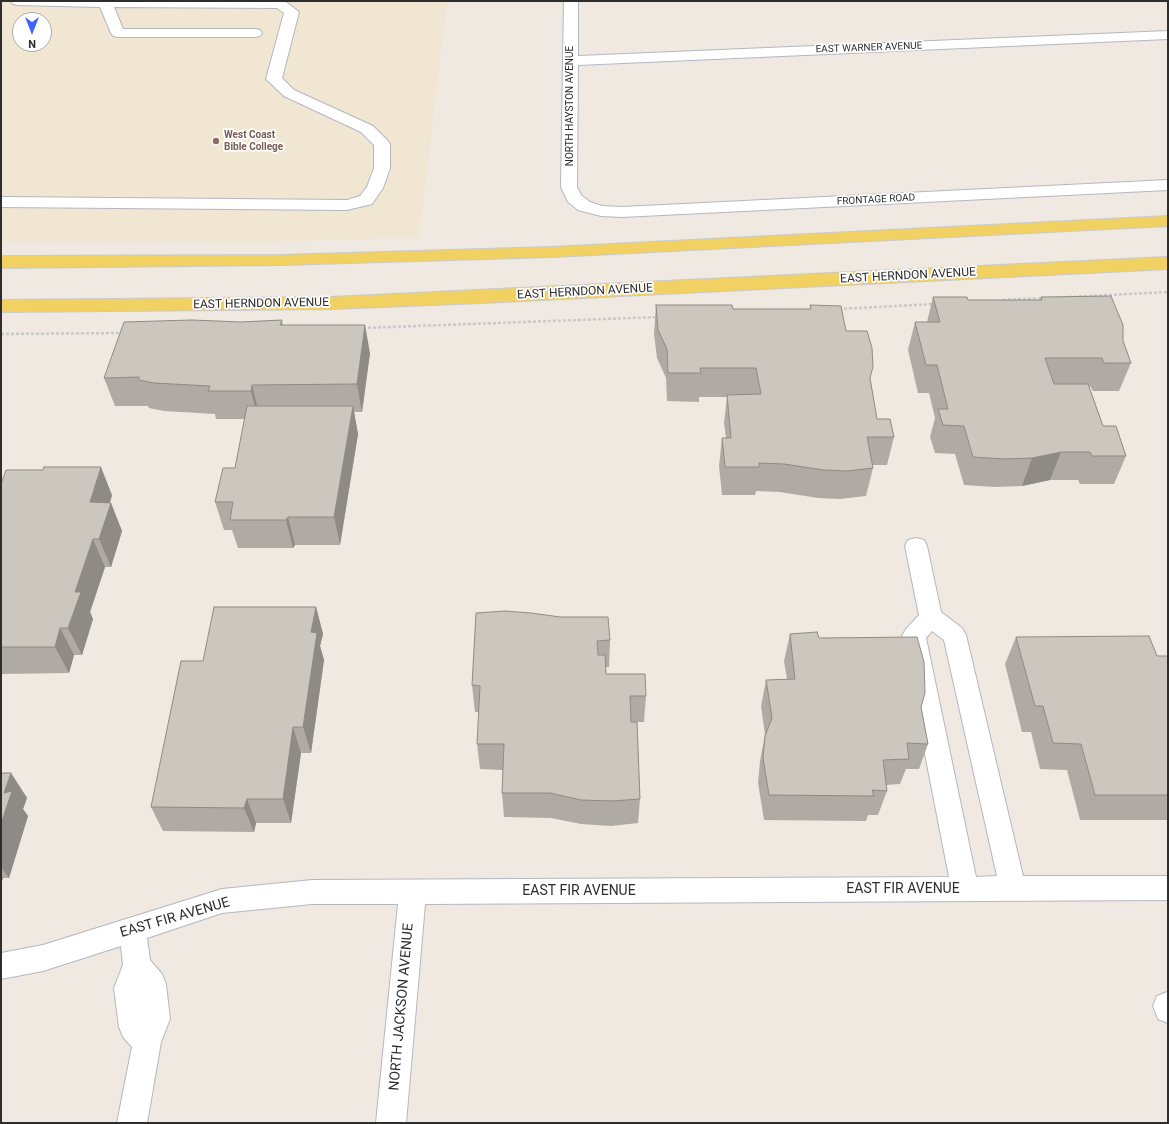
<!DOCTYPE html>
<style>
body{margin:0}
#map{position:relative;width:1169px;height:1124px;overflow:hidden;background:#efe9e1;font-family:Roboto,sans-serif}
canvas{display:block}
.frame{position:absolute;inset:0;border:2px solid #2e2e2e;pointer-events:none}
.north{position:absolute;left:12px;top:12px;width:40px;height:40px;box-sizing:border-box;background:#fff;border:1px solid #ababab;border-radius:50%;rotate:180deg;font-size:11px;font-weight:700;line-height:16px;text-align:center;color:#2e2e2e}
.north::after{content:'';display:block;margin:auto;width:14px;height:18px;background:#4264fb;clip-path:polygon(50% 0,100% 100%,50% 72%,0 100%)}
</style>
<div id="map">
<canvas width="1169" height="1124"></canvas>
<div class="frame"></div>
<div class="north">N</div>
</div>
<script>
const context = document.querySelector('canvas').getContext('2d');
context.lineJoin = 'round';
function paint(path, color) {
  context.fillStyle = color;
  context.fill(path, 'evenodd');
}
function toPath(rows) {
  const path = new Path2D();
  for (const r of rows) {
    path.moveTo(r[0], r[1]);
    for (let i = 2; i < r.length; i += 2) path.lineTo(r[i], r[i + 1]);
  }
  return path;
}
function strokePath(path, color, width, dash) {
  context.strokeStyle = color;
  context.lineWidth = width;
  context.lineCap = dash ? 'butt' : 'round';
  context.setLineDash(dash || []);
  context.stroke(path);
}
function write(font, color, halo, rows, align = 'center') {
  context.font = font + ' Roboto,sans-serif';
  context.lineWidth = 3.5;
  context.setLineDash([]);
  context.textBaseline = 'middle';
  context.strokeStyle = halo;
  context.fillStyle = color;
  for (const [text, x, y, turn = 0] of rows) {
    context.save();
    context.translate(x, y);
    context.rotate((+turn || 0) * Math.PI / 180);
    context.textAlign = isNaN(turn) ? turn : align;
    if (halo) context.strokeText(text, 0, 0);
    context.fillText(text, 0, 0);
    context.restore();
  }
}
const education = toPath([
 [1,1,447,1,419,237,265,242,1,242],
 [20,20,44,20,44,44,20,44]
]);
const path = toPath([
 [1069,297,1168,292],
 [1003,300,1044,298],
 [839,309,934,304],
 [363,328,658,317],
 [1,334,122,333]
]);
const minor = toPath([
 [11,1,285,1,299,12,282,78,294,90,373,126,388,141,390,144,390,168,383,188,372,204,347,210,1,207,1,197,347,200,360,196,367,187,374,168,374,145,361,132,284,96,266,79,284,13,277,8,114,7,123,29,255,29,260,30,262,33,260,36,255,37,118,37,113,36,111,33,100,7,18,5,13,4,11,1],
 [564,1,578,1,578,56,1168,31,1168,39,578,65,577,187,581,195,590,202,602,206,622,207,1168,180,1168,190,622,217,601,216,578,210,568,202,561,187,564,1],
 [916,538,924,540,927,546,941,612,962,628,966,635,1023,876,1168,876,1168,900,425,904,406,1123,376,1123,398,904,312,904,222,913,147,938,150,960,162,974,166,984,170,1019,161,1042,147,1123,117,1123,132,1047,123,1037,119,1027,114,988,123,965,121,946,43,971,1,979,1,953,43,945,222,889,312,880,949,877,902,636,906,629,919,615,905,546,908,540,916,538],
 [932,631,944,640,997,876,976,877,926,638,932,631],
 [1167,992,1168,993,1168,1023,1158,1019,1153,1006,1157,996,1167,992]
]);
const major = toPath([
 [1168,216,1168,226,552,257,281,265,1,268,1,256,281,255,552,247,1168,216],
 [1168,257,1168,269,481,303,331,309,1,312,1,300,331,297,1168,257]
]);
const wall = toPath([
 [933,297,968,300,1040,300,1041,297,1123,341,1131,363,1119,391,1093,391,1090,386,1089,386,1103,426,1126,456,1114,484,1080,484,1078,480,1050,480,1022,486,995,487,964,485,955,454,935,453,930,437,935,418,929,393,918,393,908,350,915,322,927,322],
 [656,305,733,309,810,309,810,305,846,331,870,380,877,419,894,437,887,465,872,465,873,468,866,496,840,499,818,498,780,492,756,491,755,495,722,495,719,466,722,438,726,438,724,423,727,397,699,397,699,402,667,401,666,378,657,358,654,334],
 [282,320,283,325,370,353,362,412,354,412,358,434,340,545,295,545,293,548,238,548,232,530,224,530,215,502,235,468,245,419,216,419,215,414,164,411,149,408,148,406,115,406,104,378,241,322],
 [1,484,112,495,110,503,111,503,122,531,111,567,105,567,90,612,93,619,82,655,74,655,69,673,1,674],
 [316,607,323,634,320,646,324,660,311,753,301,753,291,823,256,823,254,832,163,831,151,807,203,661],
 [531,613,610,640,609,667,606,667,606,674,646,696,644,722,637,722,640,799,638,823,611,826,581,824,551,818,504,817,502,793,503,770,480,769,477,744,479,712,475,712,472,685],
 [790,634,819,638,921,707,928,744,919,769,906,769,900,784,886,785,887,791,878,815,868,815,866,821,764,820,758,783,760,761,765,735,761,706,766,680,787,679,784,661],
 [1016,637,1157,656,1168,656,1168,820,1080,820,1067,770,1040,769,1031,732,1022,732,1005,664],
 [1,773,11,773,27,798,23,809,28,816,9,878,3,878,1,884]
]);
const shadedWall = toPath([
 [365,325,370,353,362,412,357,384],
 [252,385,259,413,258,419,251,391],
 [353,406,358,434,340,545,334,517],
 [1061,452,1050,480,1022,486,1032,458],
 [101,467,112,495,102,530,90,502],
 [111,503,122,531,111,567,99,539],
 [288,517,295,545,293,548,286,520],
 [93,539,105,567,90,612,93,619,82,655,68,628,75,592],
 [316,607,323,634,320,646,324,660,311,753,303,727,311,632],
 [60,628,74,655,69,673,55,647],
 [293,727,301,753,291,823,283,799],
 [11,773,27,798,23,809,28,816,9,878,1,867,1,824,4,793],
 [247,799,256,823,254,832,244,808],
 [1,876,3,878,1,884]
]);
const building = toPath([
 [1111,296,1123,325,1123,341,1131,363,1104,363,1102,358,1045,358,1054,384,1088,384,1103,426,1116,426,1126,456,1092,456,1090,452,1061,452,1032,458,1005,459,973,457,964,426,943,425,938,409,948,409,937,365,926,365,915,322,940,322,933,297,967,297,968,300,1042,300,1041,297,1111,296],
 [656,305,732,305,733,309,811,309,810,305,841,306,846,331,867,331,872,348,873,367,870,378,877,419,890,419,894,437,867,437,873,468,847,471,824,470,784,464,759,463,759,467,725,467,722,438,731,438,727,395,761,394,756,368,700,368,701,373,668,373,667,349,658,330,656,305],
 [192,320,241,322,282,320,280,325,365,325,357,384,252,385,251,391,208,391,210,386,154,383,139,380,139,377,104,378,124,322,192,320],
 [247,406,353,406,334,517,288,517,286,520,230,520,233,502,215,502,223,468,235,468,247,406],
 [44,467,101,467,90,502,111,503,99,539,93,539,75,592,81,592,68,628,60,628,55,647,1,647,1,484,6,470,43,470,44,467],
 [214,607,316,607,311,632,317,633,303,727,293,727,283,799,247,799,244,808,151,807,181,661,203,661,214,607],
 [505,611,531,613,560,617,608,617,610,640,597,641,598,655,605,655,606,674,645,674,646,696,630,696,631,722,637,722,640,799,612,801,581,800,550,793,502,793,504,744,477,744,480,686,472,685,476,613,505,611],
 [817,632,819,638,917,637,924,662,925,693,921,707,928,744,907,743,909,759,883,760,887,791,872,790,874,796,769,795,763,758,765,736,772,718,766,680,795,679,790,634,817,632],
 [1149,636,1157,656,1168,656,1168,795,1095,795,1081,744,1053,743,1043,706,1035,706,1016,637,1149,636],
 [1,773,11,773,4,793,12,791,1,824,1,773]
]);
const markers = [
 [216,141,4,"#8d6e63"]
];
const farStreetnames = [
 ["EAST WARNER AVENUE",869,48,-2],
 ["NORTH HAYSTON AVENUE",570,106,-90],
 ["FRONTAGE ROAD",876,200,-3]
];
const farEducationnames = [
 ["West Coast",224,135],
 ["Bible College",224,147]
];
const streetNames = [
 ["EAST HERNDON AVENUE",908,276,-3],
 ["EAST HERNDON AVENUE",585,292,-3],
 ["EAST HERNDON AVENUE",261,304,-1]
];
const nearStreetnames = [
 ["EAST FIR AVENUE",903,889],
 ["EAST FIR AVENUE",579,891],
 ["EAST FIR AVENUE",175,918,-16],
 ["NORTH JACKSON AVENUE",402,1007,-85]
];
paint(education, '#f0e6d1');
strokePath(minor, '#b4b7c1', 2);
strokePath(major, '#c9c9c9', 2);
strokePath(path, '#c9c9c9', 2.5, [3, 2]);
paint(minor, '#fff');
paint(major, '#f2d163');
paint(wall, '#afaba4');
paint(shadedWall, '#8e8b86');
paint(building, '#cbc7bf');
strokePath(building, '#8e8b86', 1);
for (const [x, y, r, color] of markers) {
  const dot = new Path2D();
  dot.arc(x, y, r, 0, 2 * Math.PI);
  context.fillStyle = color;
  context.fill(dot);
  strokePath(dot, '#fff', 1.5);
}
write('10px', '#2e2e2e', '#fff', farStreetnames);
write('bold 10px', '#785e54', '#fff', farEducationnames, 'left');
write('12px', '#2e2e2e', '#fff', streetNames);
write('14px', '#2e2e2e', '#fff', nearStreetnames);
</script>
